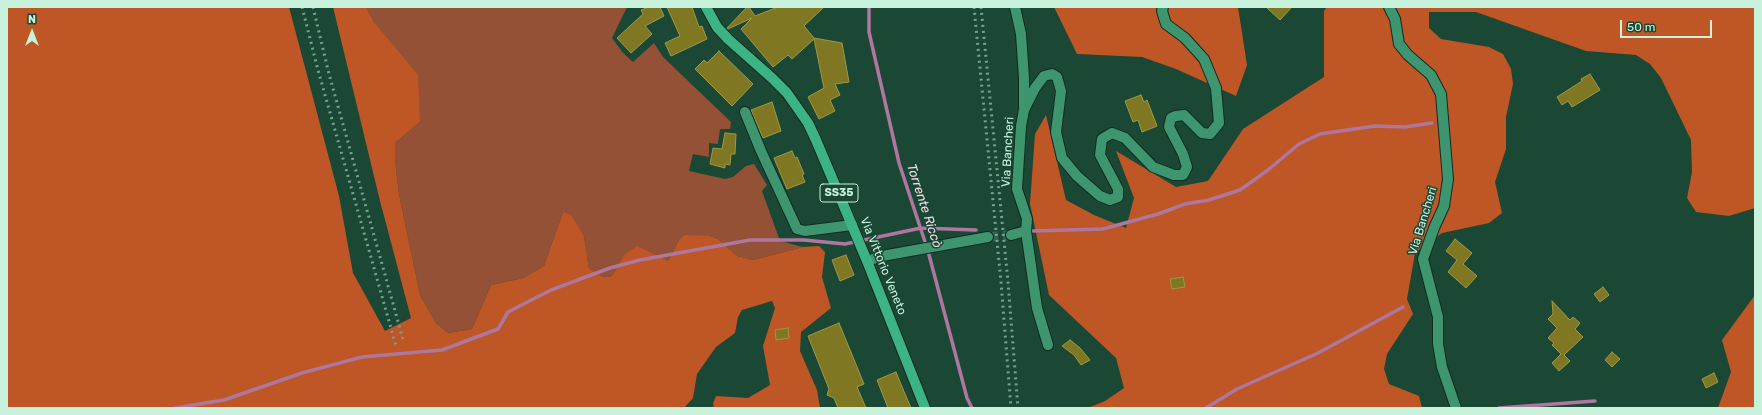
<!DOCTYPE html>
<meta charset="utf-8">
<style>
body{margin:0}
#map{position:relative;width:1762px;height:415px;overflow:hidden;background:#1a4835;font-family:Rubik,sans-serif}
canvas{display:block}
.frame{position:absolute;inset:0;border:8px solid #c9f2dd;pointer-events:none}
.north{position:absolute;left:12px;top:12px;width:40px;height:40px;-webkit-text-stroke:3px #1a4835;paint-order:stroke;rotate:0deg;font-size:11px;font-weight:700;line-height:16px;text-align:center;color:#c9f2dd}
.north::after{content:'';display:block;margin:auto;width:14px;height:18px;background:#c9f2dd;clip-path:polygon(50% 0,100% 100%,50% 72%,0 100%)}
.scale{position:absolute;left:1620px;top:20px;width:92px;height:18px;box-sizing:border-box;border:2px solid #c9f2dd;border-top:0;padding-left:5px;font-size:12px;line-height:14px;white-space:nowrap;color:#c9f2dd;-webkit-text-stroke:3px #1a4835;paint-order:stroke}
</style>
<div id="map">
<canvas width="1762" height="415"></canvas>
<div class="frame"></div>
<div class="north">N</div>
<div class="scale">50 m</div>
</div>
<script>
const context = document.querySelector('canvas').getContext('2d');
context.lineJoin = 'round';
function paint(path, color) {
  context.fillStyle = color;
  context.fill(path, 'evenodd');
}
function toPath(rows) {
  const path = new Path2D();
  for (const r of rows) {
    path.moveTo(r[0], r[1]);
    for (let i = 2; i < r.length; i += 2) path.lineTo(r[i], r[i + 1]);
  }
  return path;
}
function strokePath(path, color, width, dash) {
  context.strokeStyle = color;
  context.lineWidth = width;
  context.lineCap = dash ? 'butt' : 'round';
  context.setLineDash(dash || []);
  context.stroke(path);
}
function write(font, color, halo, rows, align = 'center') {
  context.font = font + ' Rubik,sans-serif';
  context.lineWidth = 3;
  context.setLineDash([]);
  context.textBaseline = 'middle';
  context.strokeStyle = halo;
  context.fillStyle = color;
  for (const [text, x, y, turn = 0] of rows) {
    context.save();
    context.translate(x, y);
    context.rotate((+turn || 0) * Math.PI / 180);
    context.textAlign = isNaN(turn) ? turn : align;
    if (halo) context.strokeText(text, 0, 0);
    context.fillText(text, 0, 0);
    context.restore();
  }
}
const green = toPath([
 [366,7,627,7,612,38,623,53,633,62,654,43,663,57,731,122,730,129,720,129,718,144,709,143,709,157,693,154,689,171,725,179,733,177,746,166,754,164,767,185,762,191,780,241,803,247,753,260,737,256,718,239,710,236,679,240,668,261,624,255,612,276,604,277,589,270,584,236,563,212,544,266,523,278,491,285,472,329,448,333,436,323,420,295,399,194,395,160,395,143,420,122,374,22]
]);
const forest = toPath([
 [7,7,289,7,339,196,353,273,385,331,411,318,380,201,333,7,366,7,374,22,418,75,420,122,395,143,395,160,399,194,420,295,436,323,448,333,472,329,491,285,523,278,544,266,563,212,571,215,584,236,589,269,604,277,612,276,624,255,637,246,668,261,679,240,685,235,710,236,718,239,737,256,753,260,803,247,819,246,825,252,822,277,831,308,801,332,800,351,817,390,820,408,714,408,713,403,716,396,748,398,770,385,763,346,775,308,772,301,742,310,738,317,735,333,716,347,697,374,693,398,684,408,7,408],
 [1054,7,1238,7,1247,65,1236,96,1176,69,1142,57,1077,54],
 [1327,7,1755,7,1755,208,1729,216,1696,212,1687,198,1692,172,1691,140,1661,78,1650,64,1636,55,1586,51,1476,12,1429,12,1429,28,1441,39,1489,47,1503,54,1511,69,1513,84,1506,117,1506,149,1495,182,1502,213,1489,223,1442,233,1415,253,1407,299,1413,314,1387,354,1384,369,1389,384,1419,396,1422,408,1088,408,1105,401,1124,388,1116,358,1049,295,1030,204,1035,134,1046,115,1066,200,1094,215,1126,228,1134,198,1116,151,1176,187,1208,181,1243,129,1324,77,1324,11],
 [1755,295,1755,408,1718,408,1731,372,1722,340]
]);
const stream = toPath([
 [869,7,869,32,899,163,928,251,967,398,972,408],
 [1032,231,1103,229,1158,214,1185,204,1209,200,1240,190,1268,170,1299,144,1320,134,1375,126,1405,127,1432,123],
 [175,408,224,400,302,373,362,357,442,350,498,329,508,312,551,290,610,268,640,260,750,240,804,240,845,244,921,228,976,230],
 [1206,408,1237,389,1318,353,1403,307],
 [1499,408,1595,401]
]);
const building = toPath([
 [649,7,660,7,664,16,645,26,652,34,631,53,617,38,643,14,641,10,649,7],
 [667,7,692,7,699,27,702,26,707,39,671,56,665,43,680,36,667,7],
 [747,7,749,7,755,16,778,7,824,7,804,26,814,38,842,43,849,82,835,84,840,95,830,100,835,111,819,119,808,97,824,88,814,39,792,59,788,55,773,67,741,29,752,18,728,29,727,28,747,7],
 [1266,7,1292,7,1280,20,1266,7],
 [719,51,753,84,732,106,695,69,704,60,707,63,719,51],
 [1590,74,1600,90,1572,107,1568,101,1562,105,1557,97,1582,81,1581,79,1590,74],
 [1141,95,1144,102,1147,100,1157,126,1142,132,1138,120,1133,122,1125,101,1141,95],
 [772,102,781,131,763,138,751,110,772,102],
 [725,133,736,134,735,154,731,154,730,165,725,164,725,168,710,164,713,148,722,149,725,133],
 [792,151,795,158,797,157,804,174,802,175,805,182,787,189,774,158,792,151],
 [1455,239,1472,253,1463,264,1477,276,1466,288,1448,272,1457,260,1446,251,1455,239],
 [846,255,854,275,840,281,832,260,846,255],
 [1183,277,1185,287,1172,289,1170,279,1183,277],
 [1603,287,1609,295,1600,302,1594,294,1603,287],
 [1552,301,1570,320,1573,317,1580,323,1575,329,1583,337,1564,355,1570,361,1559,371,1552,363,1561,354,1552,345,1554,343,1548,338,1557,328,1548,319,1553,314,1552,301],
 [839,323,864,384,857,387,866,408,838,408,834,398,827,395,829,389,808,336,839,323],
 [788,328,789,338,776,340,775,330,788,328],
 [1070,340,1080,348,1090,360,1081,365,1074,355,1062,346,1070,340],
 [1612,352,1620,359,1612,367,1605,360,1612,352],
 [896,372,900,382,911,408,888,408,877,380,896,372],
 [1714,373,1718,382,1706,388,1702,379,1714,373]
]);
const minorTunnel = toPath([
 [988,237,1011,235]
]);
const minor = toPath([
 [1015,7,1021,34,1024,78,1024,108],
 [1389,7,1395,19,1399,44,1408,55,1431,75,1441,94,1448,179,1444,206,1434,228,1423,259,1438,317,1438,344,1442,367,1456,408],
 [745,112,761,151,797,229,805,231,852,225],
 [1026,231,1037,308,1048,345],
 [1011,235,1026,231,1027,219,1017,189,1021,126,1024,110,1035,88,1044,76,1052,74,1057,77,1061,91,1056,132,1062,158,1077,176,1100,196,1110,200,1118,197,1118,189,1100,155,1102,139,1112,133,1125,138,1153,167,1174,175,1183,175,1187,167,1183,154,1169,127,1171,118,1176,116,1184,115,1202,133,1210,134,1219,123,1216,88,1204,59,1185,38,1166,24,1162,11,1163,7],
 [867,261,882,256,988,237]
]);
const major = toPath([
 [706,7,717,27,728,39,772,78,787,93,808,123,816,140,867,261,925,408]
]);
const rail = toPath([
 [302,7,318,70,396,346],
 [313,7,329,74,404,343],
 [974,7,1001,282,1011,408],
 [981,7,1008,282,1018,408]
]);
const shields = [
 [839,193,38]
];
const shieldNames = [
 ["SS35",839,193]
];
const streetNames = [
 ["Via Bancheri",1008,152,-87],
 ["Via Bancheri",1423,221,-73],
 ["Via Vittorio Veneto",883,266,68]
];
const waterNames = [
 ["Torrente Riccò",924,206,72]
];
paint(green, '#945136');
paint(forest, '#be5626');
strokePath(stream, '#ae779d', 3.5);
paint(building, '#807723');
strokePath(building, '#a19848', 1);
strokePath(minorTunnel, '#34624e', 10, [10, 5]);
strokePath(minor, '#102b1f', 12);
strokePath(major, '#102b1f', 12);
strokePath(minor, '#3e9671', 10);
strokePath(major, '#3cb384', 10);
strokePath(rail, '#76a18d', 3, [2, 4]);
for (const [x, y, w] of shields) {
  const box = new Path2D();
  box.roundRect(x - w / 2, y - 9, w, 18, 3);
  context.fillStyle = '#1a4835';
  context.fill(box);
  strokePath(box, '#c9f2dd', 1);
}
write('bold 11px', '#c9f2dd', null, shieldNames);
write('12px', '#c9f2dd', '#1a4835', streetNames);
write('italic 13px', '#f4d9e8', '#1a4835', waterNames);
</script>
